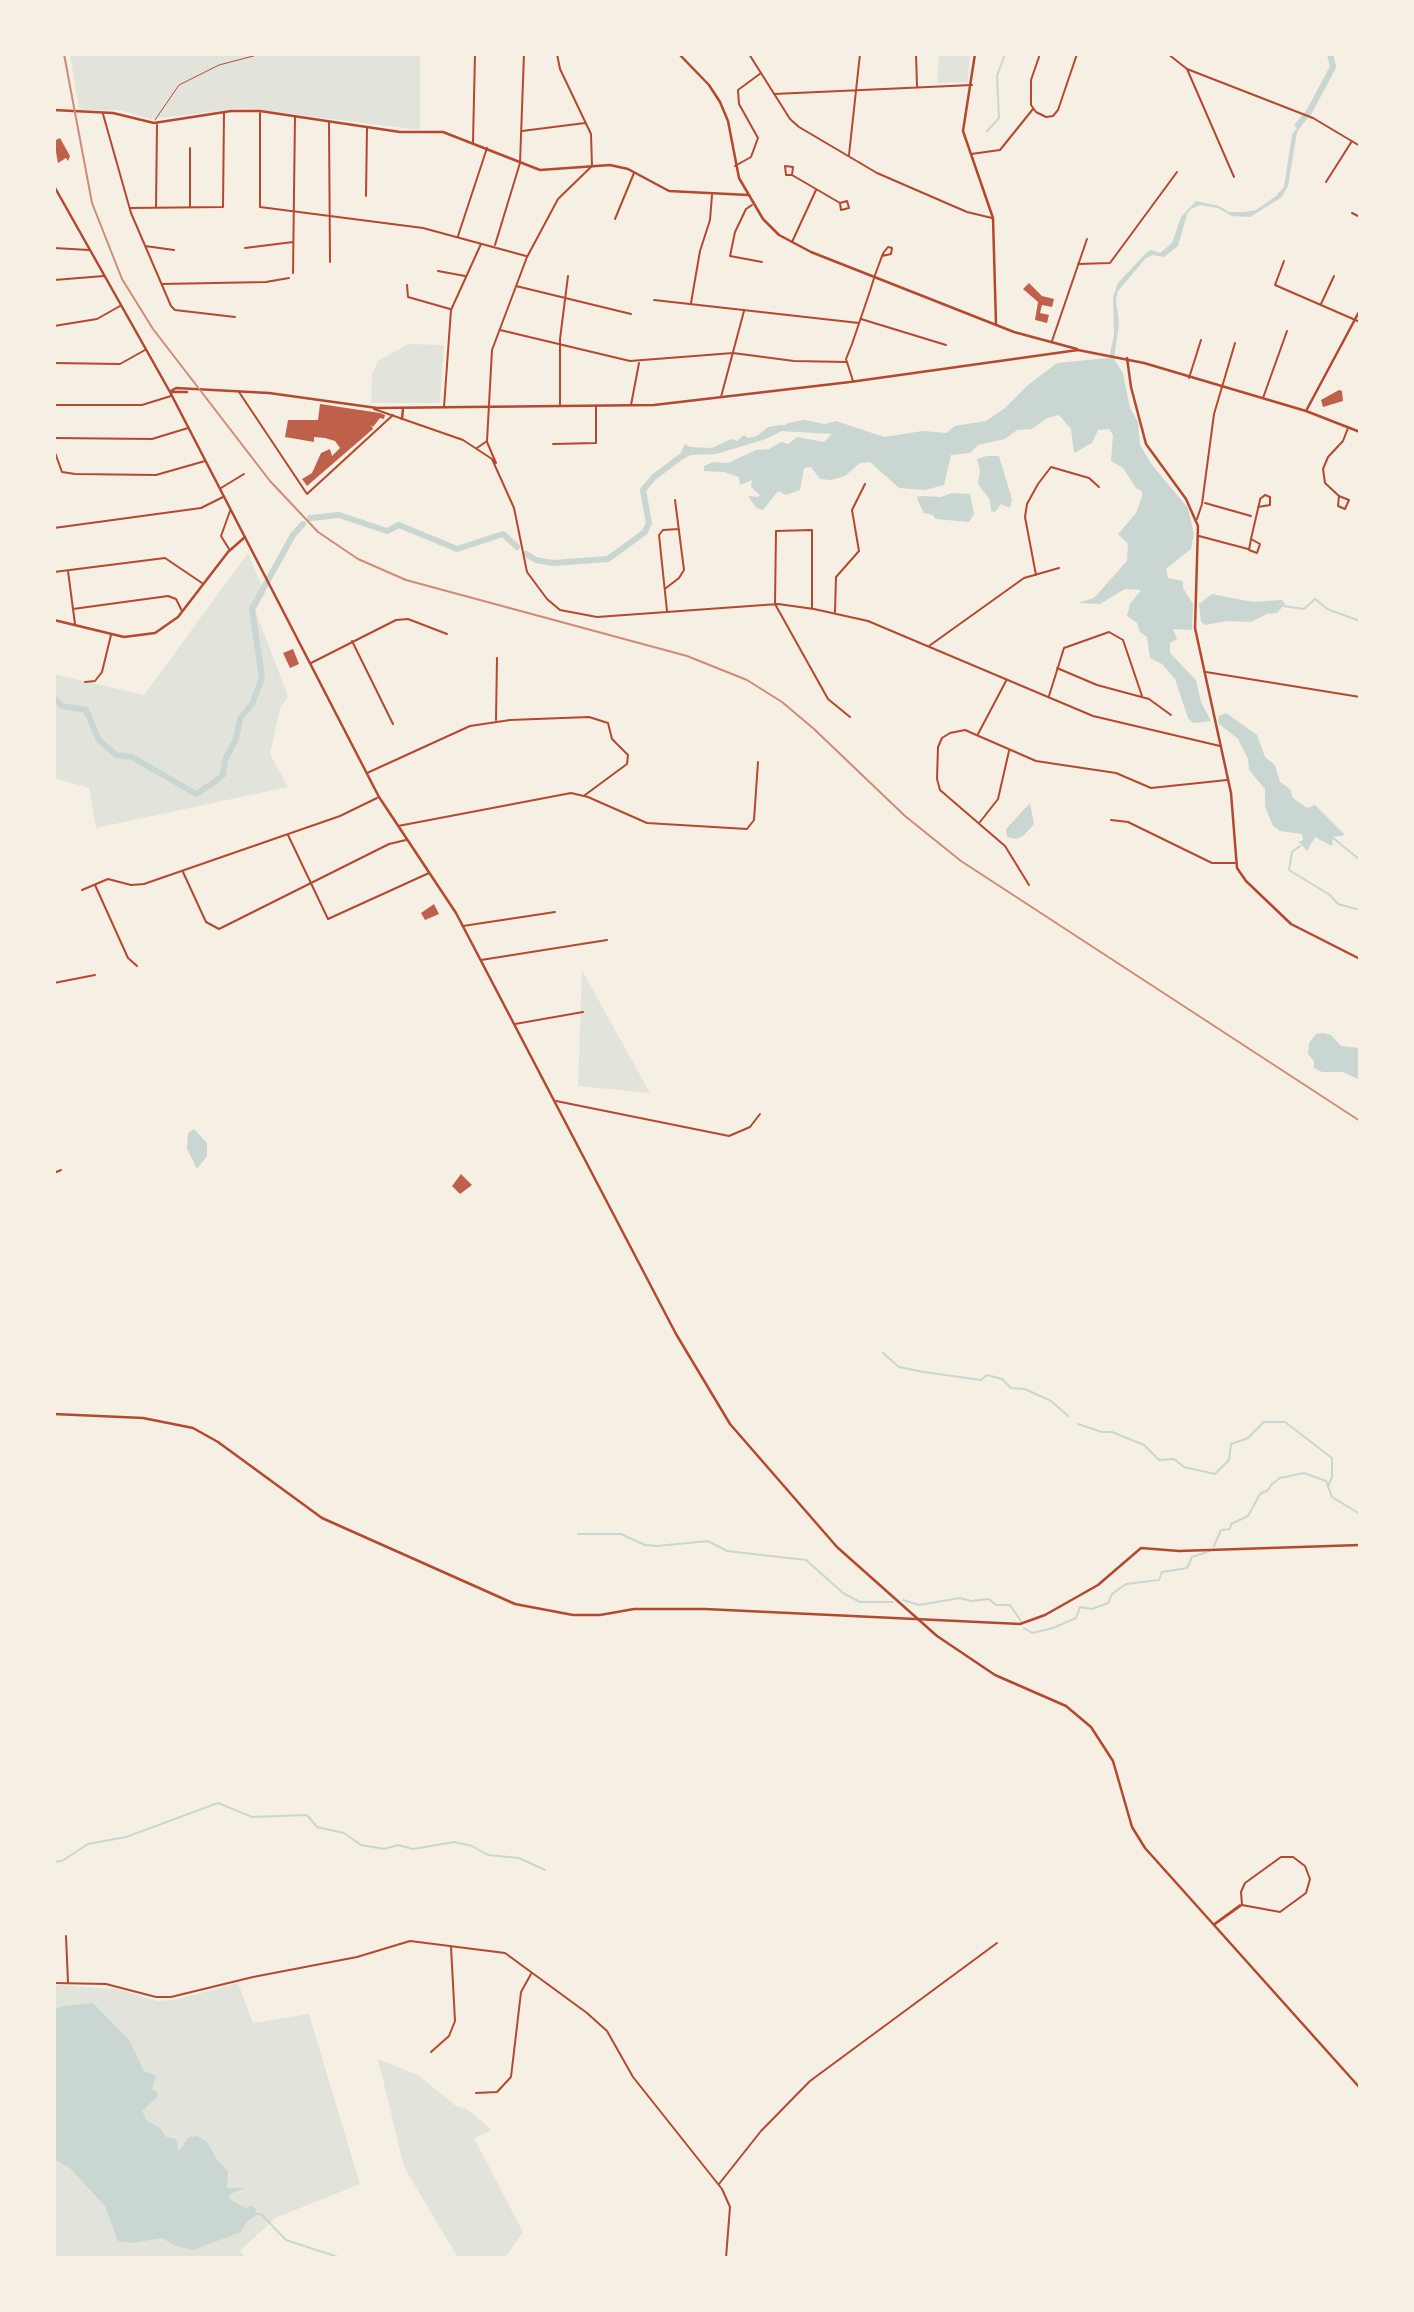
<!DOCTYPE html>
<style>
body{margin:0}
#map{position:relative;width:1414px;height:2312px;overflow:hidden;background:#f6efe4;font-family:"Source Sans 3",sans-serif}
canvas{display:block}
.frame{position:absolute;inset:0;border:56px solid #f6efe4;pointer-events:none}
</style>
<div id="map">
<canvas width="1414" height="2312"></canvas>
<div class="frame"></div>
</div>
<script>
const context = document.querySelector('canvas').getContext('2d');
context.lineJoin = 'round';
function paint(path, color) {
  context.fillStyle = color;
  context.fill(path, 'evenodd');
}
function toPath(rows) {
  const path = new Path2D();
  for (const r of rows) {
    path.moveTo(r[0], r[1]);
    for (let i = 2; i < r.length; i += 2) path.lineTo(r[i], r[i + 1]);
  }
  return path;
}
function strokePath(path, color, width, dash) {
  context.strokeStyle = color;
  context.lineWidth = width;
  context.lineCap = dash ? 'butt' : 'round';
  context.setLineDash(dash || []);
  context.stroke(path);
}
const green = toPath([
 [70,54,420,54,420,130,243,108,151,119,119,110,79,110],
 [939,54,970,54,968,82,937,83],
 [408,344,444,345,440,403,371,403,372,374,378,361],
 [248,553,265,594,255,610,288,696,280,709,270,754,288,787,96,828,89,788,54,778,54,674,144,695],
 [582,970,650,1093,578,1086],
 [238,1983,253,2023,309,2014,360,2184,275,2218,240,2251,247,2258,54,2258,54,1985,118,1989,157,2001,174,2000],
 [378,2059,418,2075,456,2106,467,2109,492,2130,474,2138,523,2232,505,2258,458,2258,404,2167]
]);
const water = toPath([
 [1310,109,1312,110,1297,132,1288,186,1282,197,1250,217,1232,216,1218,208,1200,205,1191,209,1187,214,1178,246,1164,257,1153,255,1146,258,1118,291,1116,299,1119,324,1114,359,1123,373,1130,408,1138,422,1140,445,1152,465,1188,508,1194,534,1191,549,1166,569,1168,578,1183,581,1183,588,1193,604,1192,630,1173,629,1177,639,1170,643,1170,653,1196,680,1201,702,1211,721,1193,723,1188,718,1175,679,1162,664,1150,658,1147,637,1140,632,1137,623,1127,616,1130,604,1141,590,1125,589,1100,604,1078,603,1094,598,1127,561,1128,544,1118,534,1136,513,1142,496,1142,491,1136,488,1123,468,1111,461,1113,435,1109,429,1098,430,1092,443,1074,453,1071,429,1059,415,1047,418,1032,429,1017,430,1005,439,978,445,970,453,951,455,944,485,925,490,899,488,870,462,860,463,845,476,831,480,820,479,811,467,804,468,800,490,786,495,778,491,763,510,757,508,749,498,749,496,757,497,760,495,751,487,752,480,740,485,739,477,724,472,704,471,704,466,713,462,728,463,756,450,769,449,781,442,788,444,797,437,824,442,832,434,782,431,763,440,716,454,691,455,676,462,685,444,690,447,712,448,731,439,737,441,744,435,748,438,757,436,768,427,780,425,818,426,836,421,884,437,923,431,946,433,955,426,986,421,1005,408,1028,385,1057,363,1109,358,1114,335,1113,297,1118,283,1147,252,1152,250,1160,253,1172,243,1181,217,1196,201,1219,206,1229,212,1244,212,1256,210,1276,196,1284,187,1292,135],
 [987,456,999,456,1012,499,1010,508,1001,504,995,512,991,511,990,500,978,484,980,470,977,459],
 [952,493,970,494,974,514,969,522,936,519,933,515,924,513,918,501,917,497,922,496,941,497],
 [1212,594,1253,602,1282,600,1285,604,1277,613,1267,614,1251,622,1227,621,1205,625,1201,622,1199,604],
 [1226,713,1257,735,1265,757,1275,765,1280,782,1290,789,1293,798,1307,808,1315,805,1345,835,1333,837,1332,846,1315,837,1307,851,1299,842,1303,840,1302,834,1280,831,1273,826,1265,806,1265,789,1249,770,1248,759,1238,739,1218,723,1219,716],
 [1030,803,1034,824,1023,836,1016,839,1007,837,1006,829],
 [1323,1033,1331,1035,1341,1046,1360,1048,1360,1080,1343,1072,1322,1072,1314,1068,1314,1061,1308,1054,1309,1043,1316,1034],
 [194,1129,207,1143,207,1156,197,1169,187,1149,188,1133],
 [93,2003,129,2040,144,2071,156,2076,152,2089,158,2093,157,2097,142,2111,147,2121,160,2128,166,2137,176,2139,179,2151,189,2137,197,2136,207,2142,217,2160,228,2171,227,2188,245,2188,230,2194,229,2199,247,2209,250,2205,255,2208,257,2215,247,2221,241,2232,193,2250,176,2246,162,2238,132,2243,118,2241,105,2206,70,2168,54,2159,54,2010,63,2006]
]);
const stream = toPath([
 [987,131,999,118,997,76,1005,54],
 [1284,606,1304,609,1315,599,1327,609,1360,621],
 [1333,838,1360,860],
 [1300,846,1292,852,1289,870,1330,895,1338,904,1360,910],
 [883,1353,899,1367,924,1372,981,1380,987,1375,1002,1379,1011,1388,1025,1389,1051,1401,1068,1416],
 [1078,1424,1102,1432,1112,1432,1144,1445,1159,1460,1174,1459,1184,1467,1215,1474,1229,1460,1231,1444,1248,1438,1264,1422,1285,1422,1332,1458,1332,1477,1328,1486],
 [578,1534,621,1534,645,1545,657,1546,708,1541,727,1551,806,1560,843,1593,860,1602,893,1602],
 [1214,1546,1221,1530,1230,1529,1231,1524,1248,1516,1260,1494,1268,1490,1272,1484,1280,1478,1304,1473,1326,1481,1332,1497,1360,1514],
 [903,1600,919,1605,960,1598,971,1601,989,1599,996,1605,1010,1605,1021,1621],
 [1024,1628,1032,1633,1053,1628,1076,1618,1080,1607,1092,1609,1108,1603,1112,1594,1126,1584,1159,1580,1162,1572,1187,1568,1192,1557,1210,1551],
 [54,1862,62,1861,88,1844,126,1837,218,1803,252,1817,307,1815,317,1827,344,1833,361,1845,384,1849,398,1845,413,1849,454,1842,472,1846,488,1855,519,1858,545,1870],
 [256,2214,261,2214,286,2240,341,2258]
]);
const river = toPath([
 [1298,125,1309,112,1333,67,1330,54],
 [789,426,804,423,823,427],
 [310,518,339,515,387,531,399,525,457,549,503,534,517,547],
 [526,554,536,560,553,563,608,559,645,532,649,523,643,490,654,477,682,456],
 [54,698,62,706,86,710,99,740,116,755,132,757,196,794,213,783,223,775,225,760,236,739,240,719,252,704,262,678,252,609,293,535,303,524]
]);
const building = toPath([
 [60,138,70,156,68,161,66,158,58,163,54,141],
 [1029,283,1042,296,1054,299,1052,307,1042,305,1040,313,1049,315,1047,323,1035,320,1038,302,1023,289],
 [1339,390,1342,391,1343,401,1323,407,1321,400],
 [320,404,380,413,385,415,384,419,380,418,373,427,371,425,373,429,307,486,302,479,312,473,321,453,330,449,332,456,340,448,335,441,325,438,314,437,314,442,285,437,288,420,318,420],
 [293,649,299,664,290,668,283,653],
 [434,904,439,914,425,920,421,913],
 [461,1174,472,1185,460,1194,452,1186]
]);
const service = toPath([
 [155,120,179,85,219,65,261,54]
]);
const minor = toPath([
 [749,54,790,119,799,127,877,173,967,212,992,218],
 [916,54,917,86],
 [1040,54,1031,80,1031,105,1036,112,1046,117,1053,116,1058,110,1077,54],
 [1168,54,1187,69,1313,118,1360,146],
 [1187,69,1234,177],
 [774,94,972,85],
 [260,113,260,207,423,228,526,256],
 [103,114,131,213,171,306,175,310,235,317],
 [329,122,330,262],
 [522,131,585,123],
 [473,142,475,54],
 [190,148,190,206],
 [971,154,1000,150,1033,109],
 [849,155,860,54],
 [735,166,751,157,758,138,739,104,738,90,761,73],
 [792,175,793,167,785,166,786,175,792,175,840,203,847,201,849,208,841,210,840,203],
 [1326,182,1352,141],
 [366,196,367,127],
 [752,205,746,209,735,232,730,256,762,262],
 [156,207,157,125],
 [130,208,223,207,224,113],
 [1352,213,1360,217],
 [615,219,634,173],
 [458,236,487,148],
 [792,242,816,190],
 [495,245,520,163,524,54],
 [145,246,174,250],
 [54,248,89,250],
 [245,248,293,242],
 [1284,261,1275,285,1360,322],
 [1078,264,1110,263,1177,172],
 [438,271,465,276],
 [293,273,295,116],
 [54,280,104,276],
 [162,284,266,282,289,278],
 [407,285,408,297,450,309],
 [516,286,631,314],
 [654,300,859,323],
 [691,303,700,251,710,220,712,195],
 [1321,304,1334,276],
 [861,319,946,345],
 [54,326,97,319,120,306],
 [500,330,630,361,733,353,794,361,846,362],
 [1052,341,1087,239],
 [54,363,120,364,145,350],
 [1189,378,1201,340],
 [853,381,846,359,852,344,870,291,875,275,882,256,884,252,888,247,892,248,891,254,882,256],
 [239,392,307,494,393,415],
 [721,397,744,311],
 [1263,398,1287,331],
 [54,405,142,405,171,396],
 [560,405,560,339,568,276],
 [631,405,639,363],
 [444,407,451,310,481,244],
 [374,409,463,440,492,459,514,508,527,572,547,599,560,610,597,617,778,604,814,609,868,621,1093,716,1220,746],
 [54,438,152,439,188,428],
 [487,442,496,463],
 [553,444,596,443,596,406],
 [477,448,487,441,492,350,527,257,558,199,592,166,591,134,560,69,557,54],
 [54,450,62,472,75,474,156,475,205,461],
 [221,488,244,474],
 [1339,496,1349,500,1345,509,1338,506,1339,496,1325,483,1323,469,1328,457,1343,441,1348,428],
 [1205,503,1251,516],
 [1197,519,1202,504,1214,414,1235,343],
 [54,528,201,508,223,497],
 [1199,536,1248,549],
 [1251,539,1260,544,1257,553,1249,550,1251,539,1260,500,1260,499,1265,495,1270,497,1270,505,1258,507],
 [229,549,221,536,230,511],
 [68,571,75,624],
 [54,572,165,558,202,583],
 [1036,575,1025,517,1027,504,1038,484,1051,467,1089,478,1099,487],
 [666,588,679,578,684,570,675,500],
 [812,608,812,530,776,531,775,604,828,699,850,717],
 [73,609,168,596,176,599,182,611],
 [667,611,659,535,663,530,679,529],
 [835,612,836,577,859,551,852,510,865,484],
 [352,641,393,724],
 [929,646,1024,578,1059,568],
 [311,663,396,620,408,619,447,634],
 [1057,668,1097,685,1149,699,1171,715],
 [1206,672,1360,697],
 [85,682,95,681,102,672,111,635],
 [1049,696,1064,648,1109,632,1123,640,1142,696],
 [496,720,497,658],
 [978,734,1006,681],
 [367,773,470,726,510,720,589,717,608,723,612,739,628,755,627,764,585,795],
 [1111,820,1128,822,1212,863,1235,863],
 [980,822,998,799,1009,751],
 [398,826,571,793,588,797,647,823,747,829,754,820,758,762],
 [288,835,328,919,429,873],
 [183,872,206,922,219,929,389,844,406,840],
 [95,885,128,958,137,966],
 [1029,885,1005,846,940,790,937,779,938,747,942,738,950,733,965,730,1036,761,1116,773,1151,788,1227,780],
 [82,890,108,879,131,885,144,884,340,816,377,798],
 [463,926,555,912],
 [481,960,607,940],
 [54,983,95,975],
 [515,1024,583,1012],
 [556,1101,729,1136,750,1127,760,1114],
 [54,1173,61,1170],
 [1281,1857,1293,1857,1305,1866,1310,1879,1306,1893,1280,1912,1242,1905,1241,1892,1245,1883,1281,1857],
 [1214,1924,1240,1905],
 [1214,1925,1242,1905],
 [66,1936,68,1982],
 [54,1983,106,1984,156,1997,171,1997,253,1977,357,1957,410,1941,505,1953,587,2013,607,2031,633,2077,722,2189,730,2207,726,2258],
 [431,2052,449,2036,455,2021,451,1947],
 [476,2093,497,2092,511,2077,521,1992,531,1974],
 [719,2184,761,2131,810,2081,997,1943]
]);
const tertiary = toPath([
 [679,54,709,85,720,102,728,121,739,178,763,219,779,235,811,252,1014,332,1077,349],
 [975,54,963,131,993,218,996,324],
 [54,110,113,113,154,123,231,111,260,111,400,132,443,132,540,170,610,165,628,169,669,191,748,195],
 [1127,358,1131,387,1146,444,1186,499,1198,526,1195,628,1231,793,1237,868,1246,881,1291,924,1360,959],
 [54,620,124,637,155,633,178,617,228,552,245,537],
 [54,1414,143,1418,193,1428,218,1442,322,1518,515,1604,573,1615,600,1615,634,1609,705,1609,1020,1624,1045,1615,1098,1585,1141,1548,1179,1551,1360,1545]
]);
const secondary = toPath([
 [54,186,170,392,379,797,456,913,676,1334,730,1424,837,1547,937,1636,995,1675,1066,1706,1091,1727,1113,1761,1132,1827,1145,1848,1360,2088],
 [171,391,176,388,269,393,377,408,654,405,850,382,1078,350,1144,363,1306,411,1360,432],
 [170,392,187,392],
 [1306,411,1360,310],
 [402,419,403,409]
]);
const rail = toPath([
 [64,54,92,203,122,279,153,329,270,481,318,532,358,559,406,580,687,656,747,680,782,702,814,729,905,816,961,861,1360,1121]
]);
paint(green, '#e2e4dc');
paint(water, '#c9d6d2');
strokePath(stream, '#c9d6d2', 2);
strokePath(river, '#c9d6d2', 6);
paint(building, '#bf614a');
strokePath(service, '#b5482f', 1);
strokePath(minor, '#b5482f', 2);
strokePath(tertiary, '#b5482f', 2.5);
strokePath(secondary, '#b5482f', 2.5);
strokePath(rail, '#cf8b77', 2);
</script>
